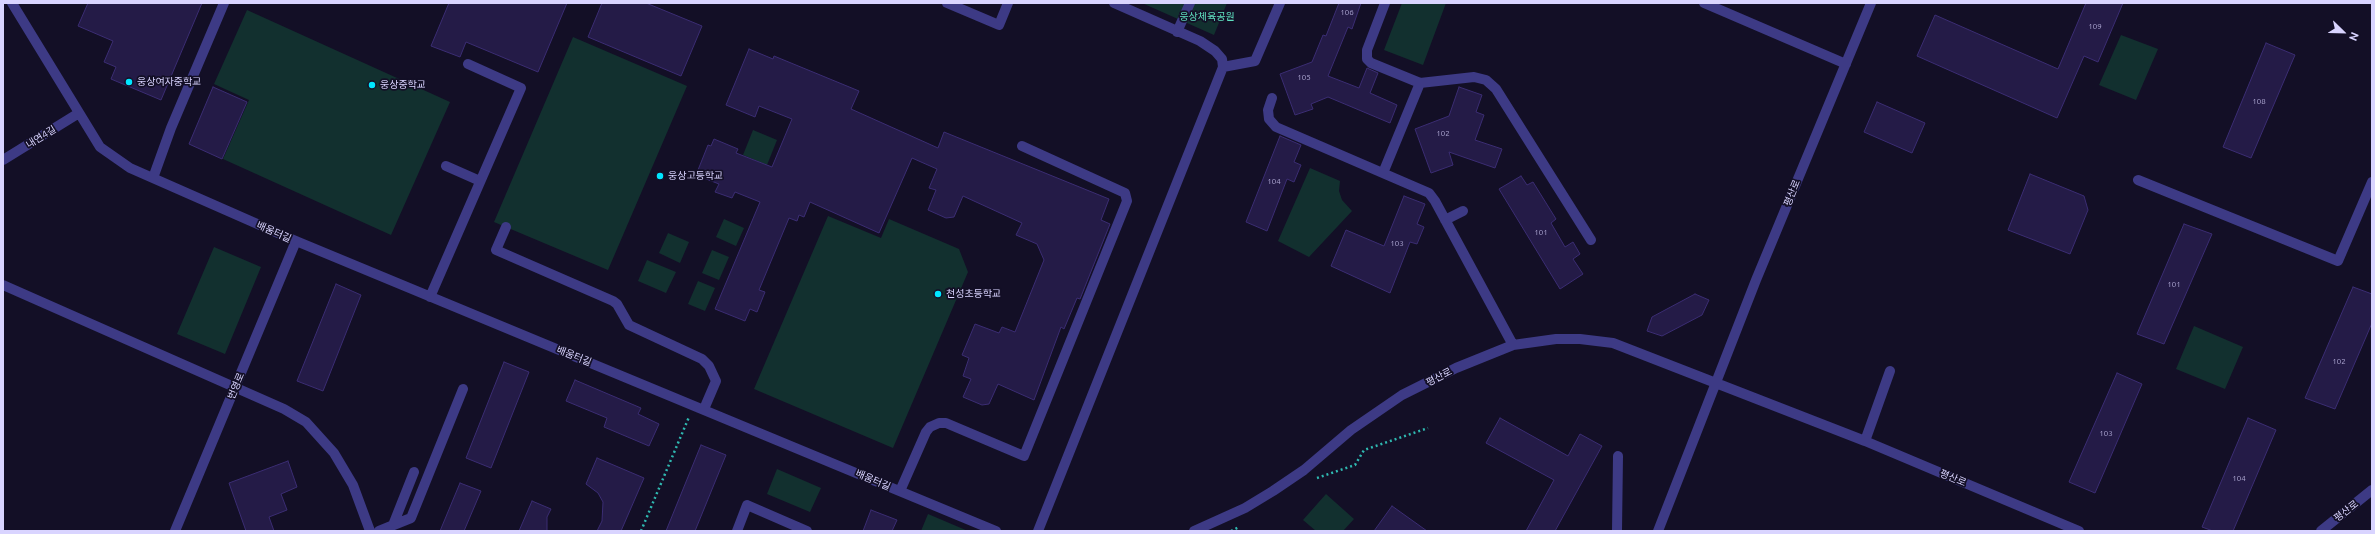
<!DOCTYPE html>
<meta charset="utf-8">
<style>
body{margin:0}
#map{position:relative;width:2375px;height:534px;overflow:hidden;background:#130f26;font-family:Ubuntu,sans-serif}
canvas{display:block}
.frame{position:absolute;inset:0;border:4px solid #d9d4ff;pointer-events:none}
.north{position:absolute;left:2323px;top:12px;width:40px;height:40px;-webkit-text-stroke:3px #130f26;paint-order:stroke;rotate:113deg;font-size:11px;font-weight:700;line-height:16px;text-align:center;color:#d9d4ff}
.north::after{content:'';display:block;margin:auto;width:14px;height:18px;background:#d9d4ff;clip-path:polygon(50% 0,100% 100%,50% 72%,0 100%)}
</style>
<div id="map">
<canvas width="2375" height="534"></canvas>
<div class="frame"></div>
<div class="north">N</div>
</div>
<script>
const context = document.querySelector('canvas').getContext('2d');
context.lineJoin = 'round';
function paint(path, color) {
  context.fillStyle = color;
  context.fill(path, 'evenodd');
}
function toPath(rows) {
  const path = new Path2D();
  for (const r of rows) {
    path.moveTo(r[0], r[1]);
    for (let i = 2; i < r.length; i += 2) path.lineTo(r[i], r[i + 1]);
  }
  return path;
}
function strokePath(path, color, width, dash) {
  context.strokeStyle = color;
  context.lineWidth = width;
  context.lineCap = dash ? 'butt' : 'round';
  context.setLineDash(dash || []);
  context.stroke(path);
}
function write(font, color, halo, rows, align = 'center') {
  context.font = font + ' Ubuntu,"Noto Sans KR",sans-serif';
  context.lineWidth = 3.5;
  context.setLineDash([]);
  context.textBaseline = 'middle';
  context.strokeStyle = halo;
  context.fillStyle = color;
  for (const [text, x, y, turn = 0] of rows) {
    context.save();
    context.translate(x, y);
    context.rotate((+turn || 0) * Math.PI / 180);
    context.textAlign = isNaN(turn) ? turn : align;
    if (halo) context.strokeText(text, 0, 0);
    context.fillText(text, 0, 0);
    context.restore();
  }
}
const green = toPath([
 [1142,3,1227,3,1214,35],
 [1402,3,1446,3,1423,65,1384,50],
 [247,10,450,102,391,235,223,159,249,100,214,84],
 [2121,35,2158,49,2136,100,2099,85],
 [573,37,687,86,608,270,494,222],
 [753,130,777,140,767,165,743,155],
 [1310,168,1340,181,1339,191,1342,200,1352,211,1309,257,1278,241],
 [828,216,881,238,889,219,959,249,968,272,893,448,754,389],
 [724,219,744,228,736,246,716,237],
 [668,233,689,242,680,263,659,253],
 [214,247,261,267,225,354,177,334],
 [712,250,729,257,719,280,702,273],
 [647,260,676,272,666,293,638,281],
 [698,281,715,288,705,311,688,304],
 [2194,326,2243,347,2225,389,2176,369],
 [777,469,821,488,810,512,767,494],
 [1326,494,1354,519,1343,531,1316,531,1303,520],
 [928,514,968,531,921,531]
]);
const building = toPath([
 [88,3,202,3,161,100,111,79,116,67,104,62,113,41,78,26,88,3],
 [449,3,567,3,538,72,466,42,460,57,431,46,449,3],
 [602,3,646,3,702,26,681,76,588,37,602,3],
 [1339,3,1361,3,1352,29,1348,27,1328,76,1359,88,1367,68,1378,73,1370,93,1397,105,1390,123,1328,97,1311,104,1313,109,1295,115,1280,74,1312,62,1323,35,1326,36,1339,3],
 [2086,3,2123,3,2098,62,2084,56,2057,118,1917,56,1935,15,2058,69,2086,3],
 [2266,43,2295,55,2251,158,2223,147,2266,43],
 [749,49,773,59,774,56,859,91,851,109,938,148,944,132,1109,199,1101,220,1110,224,1080,299,1077,298,1064,329,1061,327,1034,400,998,384,989,404,982,405,963,397,971,379,963,376,969,358,962,355,975,324,999,333,1002,327,1015,332,1044,260,1037,244,1016,235,1022,223,963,196,954,217,946,218,928,210,936,190,929,188,937,169,912,158,879,233,810,202,804,217,799,215,797,221,789,218,759,290,765,292,757,312,750,309,745,321,715,309,760,202,735,192,732,198,715,192,719,184,696,175,708,145,711,146,714,139,738,149,736,153,772,167,792,119,759,106,755,117,726,105,749,49],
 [213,87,247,102,222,159,189,144,213,87],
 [1459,87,1482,95,1476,112,1484,115,1475,140,1502,149,1495,168,1449,152,1453,165,1431,173,1415,129,1449,116,1459,87],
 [1877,102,1925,123,1912,153,1864,132,1877,102],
 [1280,136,1301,145,1294,162,1301,165,1294,182,1287,179,1267,231,1246,222,1280,136],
 [2030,174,2084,196,2088,210,2070,254,2008,230,2030,174],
 [1521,176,1527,185,1533,182,1556,219,1551,223,1565,247,1573,242,1580,254,1573,259,1583,274,1560,289,1499,189,1521,176],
 [1404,196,1425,204,1417,224,1424,227,1417,244,1410,242,1390,293,1331,266,1346,230,1384,246,1404,196],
 [2184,224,2212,234,2164,344,2137,334,2184,224],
 [336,284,361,295,323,391,297,381,336,284],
 [2353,287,2372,294,2372,323,2335,409,2305,398,2353,287],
 [1695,294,1709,300,1702,315,1662,336,1647,331,1652,317,1695,294],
 [504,362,529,372,491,468,466,458,504,362],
 [2117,373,2142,384,2095,493,2069,482,2117,373],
 [575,380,641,408,638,414,659,424,649,446,604,427,607,418,566,401,575,380],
 [1500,418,1568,456,1580,434,1602,446,1555,531,1526,531,1554,480,1486,443,1500,418],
 [2248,418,2276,430,2233,531,2213,531,2202,527,2248,418],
 [701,445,726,455,695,531,666,531,701,445],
 [597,458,644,478,621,531,597,531,602,521,603,502,598,493,586,484,597,458],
 [288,461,297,487,281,494,287,510,269,517,274,531,246,531,229,483,288,461],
 [460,483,481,491,464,531,440,531,460,483],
 [532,501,551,509,547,517,547,531,519,531,532,501],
 [1392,506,1427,531,1374,531,1392,506],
 [871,510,897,520,892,531,863,531,871,510]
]);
const path = toPath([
 [1317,478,1355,465,1364,450,1428,428],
 [641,531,689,417],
 [1231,531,1239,527]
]);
const minor = toPath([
 [12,3,100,147,130,168,296,241,996,531],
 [947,3,999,25,1008,3],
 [1704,3,1846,64],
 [1177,32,1190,3],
 [1223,67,1255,61,1280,3],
 [1420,83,1474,77,1486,80,1496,89,1591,240],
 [1272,98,1268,110,1269,119,1276,127,1429,193,1435,201,1513,345],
 [3,160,79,113],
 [446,166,480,181],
 [1383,173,1420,83,1371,63,1367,59,1367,50,1385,3],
 [153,178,171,128,224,3],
 [2138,180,2338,261,2372,182],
 [1445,220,1463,211],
 [506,227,496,250,613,301,617,304,629,325,702,359,709,366,716,381,704,409],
 [3,285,284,409,306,422,334,453,353,485,370,531],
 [430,297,521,88,468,64],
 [1865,441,1890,371],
 [900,491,926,432,930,427,939,423,946,423,1024,456,1127,201,1125,193,1022,146],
 [393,525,414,472],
 [175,531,296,241],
 [379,531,411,518,463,389],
 [737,531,747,505,807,531],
 [1038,531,1223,67,1222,59,1215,51,1200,41,1114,3],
 [1194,531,1245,508,1273,491,1304,470,1351,430,1402,395,1456,368,1513,345,1556,339,1580,339,1613,343,1865,441,2079,531],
 [1617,531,1618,456],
 [1658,531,1756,280,1871,3],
 [2321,531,2372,490]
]);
const markers = [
 [129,82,4,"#00e5ff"],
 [372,85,4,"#00e5ff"],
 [660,176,4,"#00e5ff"],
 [938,294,4,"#00e5ff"]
];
const numberNames = [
 ["106",1347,12],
 ["109",2095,26],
 ["105",1304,77],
 ["108",2259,101],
 ["102",1443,133],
 ["104",1274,181],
 ["101",1541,232],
 ["103",1397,243],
 ["101",2174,284],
 ["102",2339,361],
 ["103",2106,433],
 ["104",2239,478]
];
const parkNames = [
 ["웅상체육공원",1207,17]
];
const poiNames = [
 ["웅상여자중학교",137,82],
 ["웅상중학교",380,85],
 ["웅상고등학교",668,176],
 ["천성초등학교",946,294]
];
const streetNames = [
 ["내연4길",41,137,-32],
 ["평산로",1792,193,-68],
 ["배움터길",274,232,24],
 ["배움터길",574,356,22],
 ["평산로",1439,377,-27],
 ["번영로",236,386,-67],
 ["평산로",1953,478,23],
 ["배움터길",873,480,23],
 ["평산로",2346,511,-38]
];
paint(green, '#12302f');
paint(building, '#241b47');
strokePath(building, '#3b2d73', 1);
strokePath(path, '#2fb8b0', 2.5, [2, 3]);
strokePath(minor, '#3d3a85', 10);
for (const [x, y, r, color] of markers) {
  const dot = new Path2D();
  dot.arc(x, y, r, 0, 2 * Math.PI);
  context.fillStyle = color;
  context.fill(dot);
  strokePath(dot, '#130f26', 1.5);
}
write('8px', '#aca6d1', null, numberNames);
write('10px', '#5fe0c0', '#130f26', parkNames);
write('10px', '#d9d4ff', '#130f26', poiNames, 'left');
write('10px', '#d9d4ff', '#130f26', streetNames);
</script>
